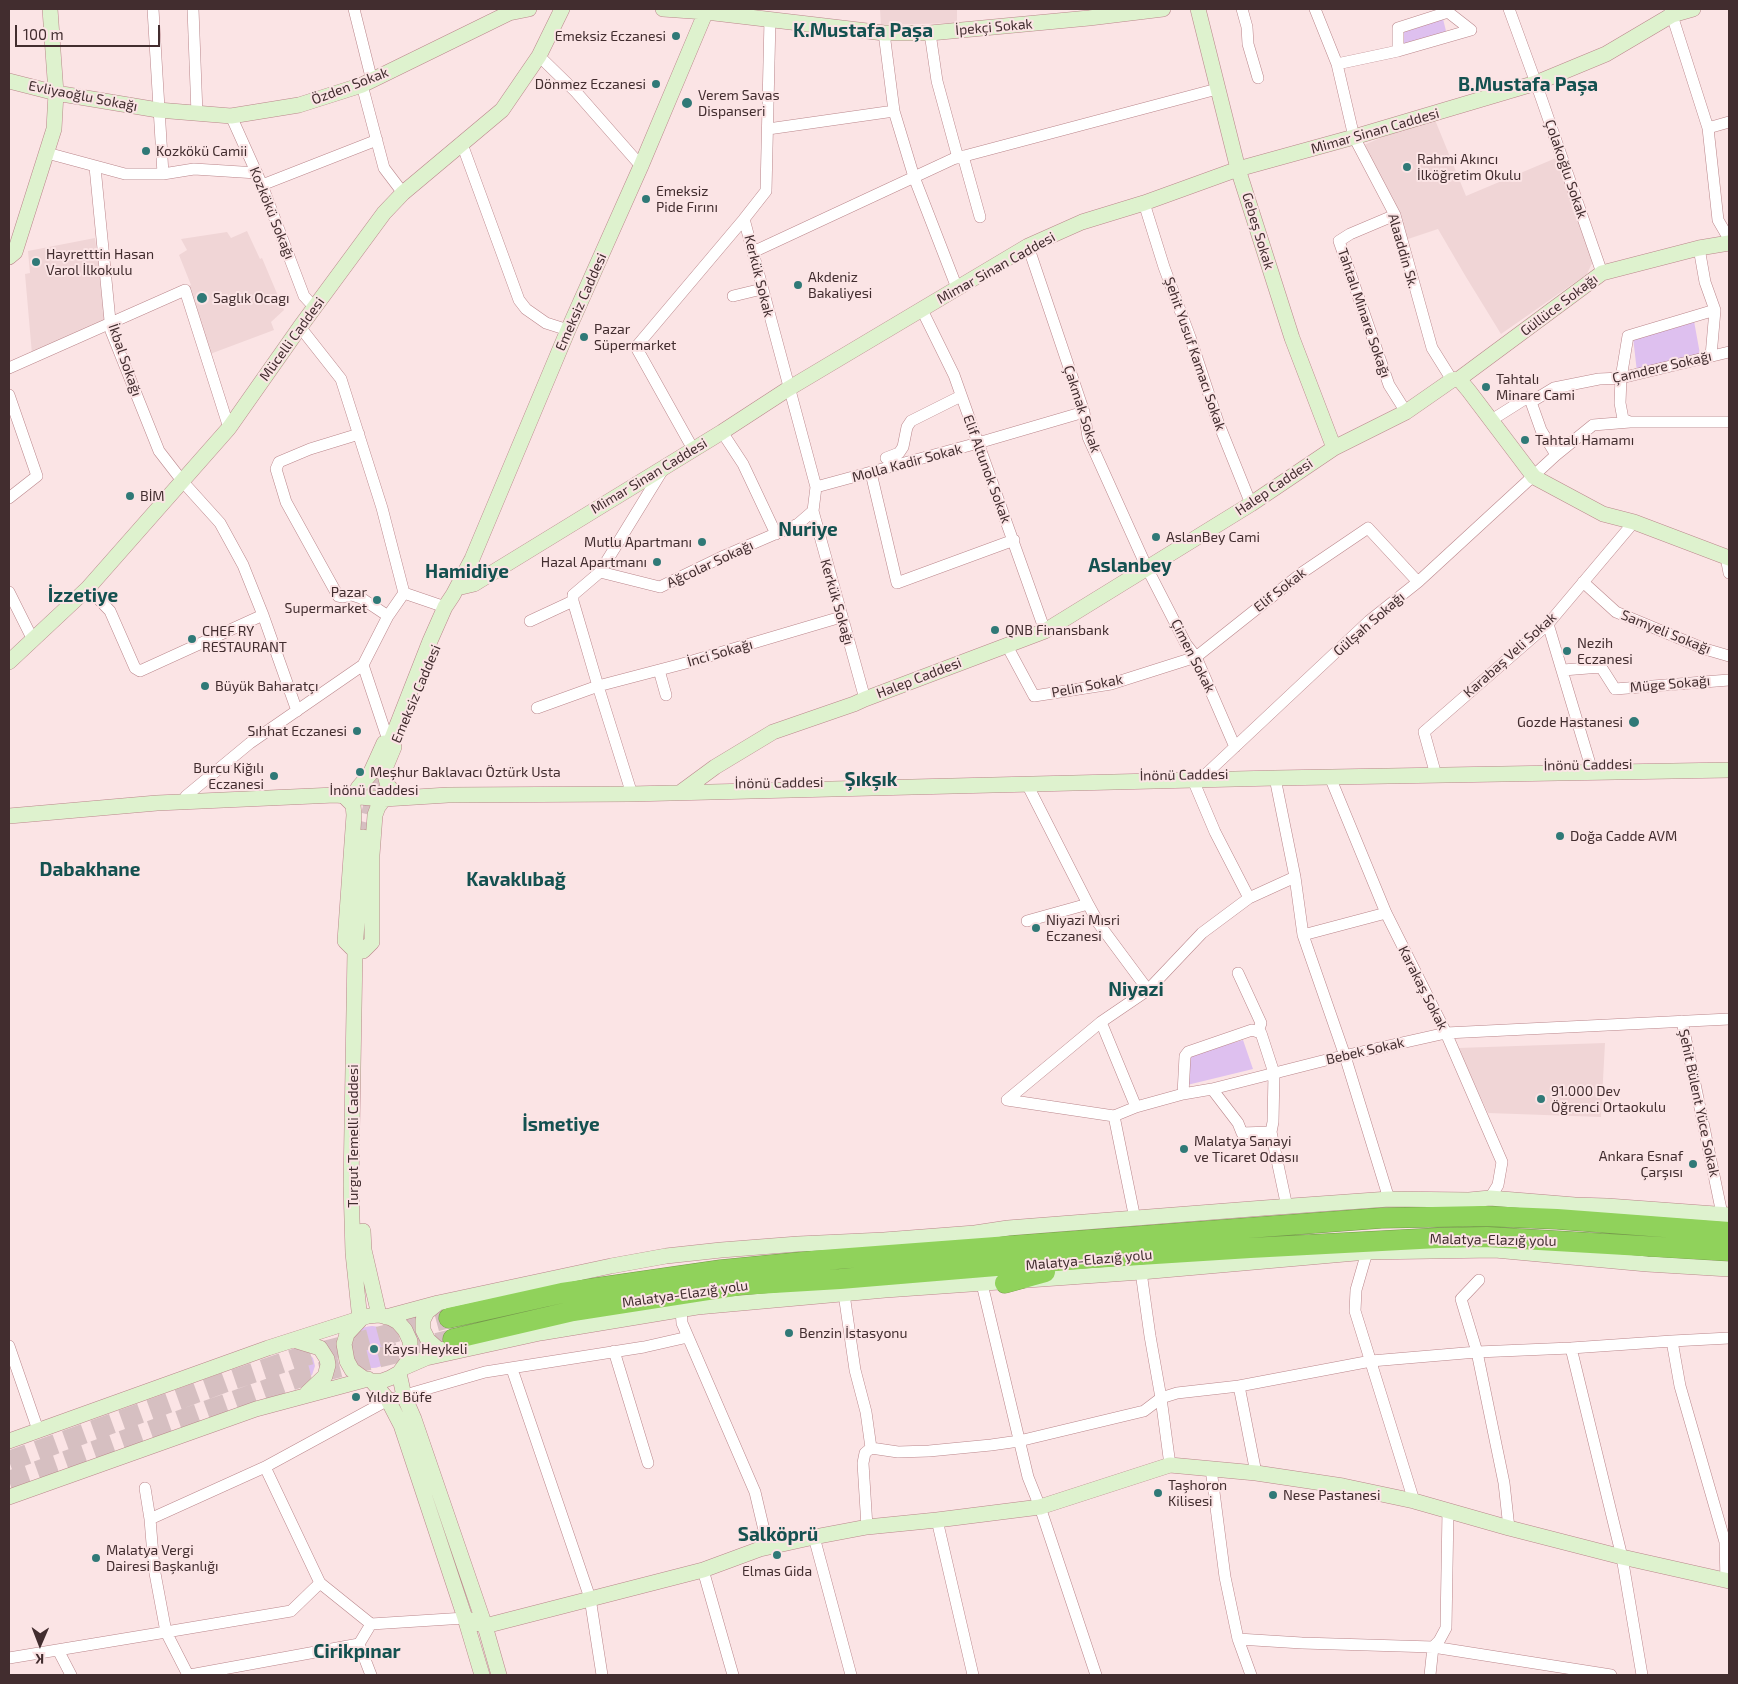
<!DOCTYPE html>
<meta charset="utf-8">
<style>
body{margin:0}
#map{position:relative;width:1738px;height:1684px;overflow:hidden;background:#fbe4e5;font-family:"Exo 2",sans-serif}
canvas{display:block}
.frame{position:absolute;inset:0;border:10px solid #422d2f;pointer-events:none}
.north{position:absolute;left:15px;top:1619px;width:50px;height:50px;-webkit-text-stroke:4px #fbe4e5;paint-order:stroke;rotate:181deg;font-size:14px;font-weight:700;line-height:20px;text-align:center;color:#422d2f}
.north::after{content:'';display:block;margin:auto;width:18px;height:22px;background:#422d2f;clip-path:polygon(50% 0,100% 100%,50% 72%,0 100%)}
.scale{position:absolute;left:15px;top:25px;width:145px;height:22px;box-sizing:border-box;border:2px solid #422d2f;border-top:0;padding-left:6px;font-size:15px;line-height:18px;white-space:nowrap;color:#422d2f;-webkit-text-stroke:4px #fbe4e5;paint-order:stroke}
</style>
<div id="map">
<canvas width="1738" height="1684"></canvas>
<div class="frame"></div>
<div class="north">K</div>
<div class="scale">100 m</div>
</div>
<script>
const context = document.querySelector('canvas').getContext('2d');
context.lineJoin = 'round';
function paint(path, color) {
  context.fillStyle = color;
  context.fill(path, 'evenodd');
}
function toPath(rows) {
  const path = new Path2D();
  for (const r of rows) {
    if (r.length === 3) {
      path.moveTo(r[0] + r[2], r[1]);
      path.arc(r[0], r[1], r[2], 0, 2 * Math.PI);
      continue;
    }
    path.moveTo(r[0], r[1]);
    for (let i = 2; i < r.length; i += 2) path.lineTo(r[i], r[i + 1]);
  }
  return path;
}
function strokePath(path, color, width, dash) {
  context.strokeStyle = color;
  context.lineWidth = width;
  context.lineCap = dash ? 'butt' : 'round';
  context.setLineDash(dash || []);
  context.stroke(path);
}
function write(font, color, halo, rows, align = 'center') {
  context.font = font + ' "Exo 2",sans-serif';
  context.lineWidth = 4;
  context.setLineDash([]);
  context.textBaseline = 'middle';
  context.strokeStyle = halo;
  context.fillStyle = color;
  for (const [text, x, y, turn = 0] of rows) {
    context.save();
    context.translate(x, y);
    context.rotate((+turn || 0) * Math.PI / 180);
    context.textAlign = isNaN(turn) ? turn : align;
    if (halo) context.strokeText(text, 0, 0);
    context.fillText(text, 0, 0);
    context.restore();
  }
}
const built = toPath([
 [880,9,957,9,957,23,881,25],
 [1433,115,1466,196,1556,158,1593,261,1587,274,1501,334,1466,277,1438,229,1402,241,1364,145],
 [247,231,260,259,262,258,284,310,271,322,274,330,210,354,189,286,191,285,179,255,187,250,181,239,227,232,231,238],
 [95,238,105,321,32,354,25,274,30,273,28,251],
 [1605,1043,1601,1117,1488,1113,1458,1048]
]);
const green = toPath([
 [1443,19,1447,35,1401,46,1402,29],
 [1694,321,1700,354,1637,372,1633,337],
 [1243,1040,1253,1069,1183,1086,1182,1057],
 [372,1347,21],
 [300,1352,309,1354,313,1358,315,1366,312,1375,304,1380,296,1353]
]);
const secondaryTunnel = toPath([
 [363,837,380,768,385,757]
]);
const highwayTunnel = toPath([
 [9,1461,229,1381,294,1359,449,1318],
 [9,1481,301,1377,449,1340]
]);
const street = toPath([
 [153,9,163,174],
 [193,9,197,114],
 [354,9,372,81],
 [1242,9,1247,27,1248,44,1258,78],
 [1315,9,1337,64,1354,137,1395,215,1432,348,1452,380],
 [1509,9,1536,83,1602,273],
 [1670,9,1708,128,1718,220,1729,239],
 [770,19,766,191,744,219,816,487,813,511,865,699],
 [884,33,894,111,914,177,957,288],
 [930,33,937,81,958,158],
 [539,56,576,92,641,166],
 [1337,64,1398,51,1398,28,1448,12,1471,30,1398,51],
 [362,85,384,168,403,193],
 [231,116,262,185,304,296,315,308],
 [1708,128,1729,122],
 [768,129,894,111],
 [462,144,519,300,526,309,546,323,568,330],
 [47,153,125,174,163,174,194,169,257,173],
 [963,156,980,217],
 [95,167,111,331,159,451,183,482,220,523,243,565,263,615,297,711],
 [262,185,377,140],
 [1144,203,1164,267,1190,337,1218,422,1251,504],
 [1395,215,1350,234,1339,241,1389,385,1406,412],
 [1028,246,1084,412,1088,437,1147,568,1186,644,1196,657,1235,747],
 [1699,248,1705,282,1715,310,1711,356],
 [753,252,953,159,1217,89],
 [733,296,762,289],
 [922,310,954,375,1045,631],
 [300,327,341,379,382,508,404,593,445,607],
 [9,368,185,290,229,428],
 [9,395,37,476,9,498],
 [1531,402,1541,430,1556,455],
 [1490,421,1528,397,1531,402,1554,388,1599,379,1621,378,1729,352],
 [1630,422,1623,419,1620,403,1621,378,1628,336,1715,310],
 [722,432,743,464,776,534],
 [359,434,310,449,279,462,276,469,286,502,338,596,343,597,352,595,361,598,388,616],
 [693,449,636,347,744,219],
 [886,458,899,453,903,447,907,427,911,421,961,396],
 [871,473,897,583,1014,540],
 [816,487,978,443,1084,412],
 [1726,557,1729,573],
 [600,572,660,587,724,556,798,524,813,511],
 [1583,582,1616,612,1705,649,1729,656],
 [88,588,110,611,135,668,140,671,263,615],
 [9,592,33,640],
 [530,621,573,601],
 [1548,624,1590,764],
 [1006,644,1034,696,1111,684,1196,657,1303,572,1368,528,1418,582],
 [363,665,387,737],
 [659,670,666,695],
 [1563,670,1601,667,1615,689,1729,680],
 [537,708,598,686,682,664,841,617],
 [1434,768,1424,732,1548,624,1634,522],
 [1206,774,1369,621,1418,582,1556,455,1593,425,1630,422,1729,422],
 [1330,777,1386,913,1446,1033,1502,1162,1498,1185,1490,1198],
 [1193,780,1215,832,1249,898],
 [1027,784,1088,904,1027,921],
 [630,788,598,686,573,601,573,595,600,572,662,471],
 [186,796,250,743,363,665,388,616,404,593],
 [1295,877,1303,935,1345,1056,1389,1199],
 [1303,935,1386,913],
 [1238,973,1261,1023,1258,1032],
 [1148,990,1202,933,1249,898,1295,877,1275,778],
 [1682,1021,1722,1214],
 [1101,1022,1136,1107],
 [1212,1089,1238,1123,1242,1133,1271,1132,1287,1207],
 [1183,1094,1185,1056,1188,1052,1252,1030,1261,1033,1274,1073,1273,1122,1271,1132],
 [1007,1100,1114,1116,1136,1107,1183,1094,1212,1089,1330,1059,1446,1033,1729,1019],
 [1007,1100,1101,1022,1148,990,1099,924,1088,904],
 [1114,1116,1135,1219],
 [1367,1252,1356,1290,1355,1311,1414,1501],
 [1141,1272,1150,1336,1161,1398,1170,1465],
 [1479,1280,1461,1299,1477,1352,1504,1483,1509,1528],
 [982,1284,1028,1477,1040,1507,1096,1675],
 [844,1294,855,1370,866,1412,871,1448],
 [681,1310,682,1323,755,1492,768,1547],
 [1672,1341,1729,1338],
 [9,1346,38,1430],
 [1571,1348,1622,1557,1642,1675],
 [614,1351,648,1463],
 [512,1369,590,1598,602,1675],
 [1239,1386,1256,1473],
 [265,1467,320,1583,371,1624,465,1618],
 [1211,1469,1225,1577,1238,1639,1251,1675],
 [145,1488,150,1519],
 [937,1520,973,1675],
 [867,1527,863,1463,865,1453,871,1448,898,1452,929,1451,991,1445,1019,1441,1144,1411,1161,1398,1177,1393,1239,1386,1371,1361,1477,1352,1571,1348,1672,1341,1680,1386,1725,1542,1726,1581],
 [814,1537,851,1675],
 [703,1570,733,1675],
 [320,1583,291,1611,166,1632,154,1568,150,1519,265,1467,388,1400,485,1372,644,1347,688,1337],
 [1238,1639,1302,1643,1433,1647,1611,1675],
 [359,1644,371,1624],
 [58,1650,71,1675],
 [9,1658,166,1632,188,1675],
 [190,1675,359,1644,371,1675],
 [1430,1675,1433,1647,1439,1641,1446,1628,1448,1510]
]);
const secondary = toPath([
 [663,9,706,12,884,33,930,33,1089,18,1163,9],
 [1198,9,1238,169,1292,338,1334,448],
 [9,81,56,93,158,110,231,116,299,105,362,85,509,13,529,9],
 [9,257,15,252,54,129,56,93,50,9],
 [1459,379,1602,273,1699,248,1729,243],
 [457,588,474,584,722,432,788,389,1028,246,1082,222,1144,203,1238,169,1354,137,1536,83,1606,54,1672,15,1693,9],
 [9,662,88,588,229,428,300,327,384,213,403,193,502,110,539,56,562,9],
 [385,756,430,641,445,607,453,595,472,559,568,330,641,166,707,9],
 [358,788,370,774,384,743],
 [393,791,388,786,384,771,394,747],
 [681,792,715,767,773,732,854,704,865,699,1045,631,1251,504,1334,448,1406,412,1452,380,1459,379,1469,391,1534,477,1603,514,1634,522,1729,558],
 [344,796,353,805,354,815,345,941,355,951],
 [9,816,157,803,335,795,384,799,448,795,630,794,1275,778,1729,770],
 [363,951,372,942,372,855,375,815,378,807,384,799],
 [363,1231,364,1250,379,1315],
 [437,1304,427,1312,423,1320,423,1330,428,1340,438,1349,451,1351],
 [386,1317,438,1303,611,1266,666,1256,721,1250,798,1244,884,1240,975,1233,1008,1228,1264,1208,1389,1199,1469,1200,1490,1198,1575,1205,1607,1206,1729,1215],
 [360,1320,353,1253,351,1185,355,951,363,837],
 [294,1340,320,1348,327,1359,328,1365,325,1376,307,1393],
 [403,1368,426,1358,540,1333,697,1307,885,1290,1141,1272,1367,1252,1495,1250,1647,1264,1729,1269],
 [399,1373,404,1396,414,1419,485,1626,499,1675],
 [372,1381,388,1400,401,1425,465,1618,482,1675],
 [9,1441,268,1348,368,1316,379,1315,391,1318,398,1322,405,1330,410,1341,410,1355,408,1361,399,1373,390,1378,382,1381,372,1381,363,1378,352,1370,347,1361,344,1344,347,1334,360,1320],
 [9,1497,256,1409,368,1379],
 [465,1618,485,1626,703,1570,760,1549,814,1537,867,1527,937,1520,1040,1507,1170,1465,1256,1473,1343,1486,1414,1501,1509,1528,1622,1557,1729,1581]
]);
const highway = toPath([
 [1005,1283,1045,1272],
 [449,1318,562,1293,721,1270,823,1260,1381,1218,1483,1216,1557,1219,1729,1232],
 [453,1339,573,1311,740,1285,840,1279,1092,1258,1250,1248,1438,1238,1487,1237,1729,1251]
]);
const markers = [
 [676,36,5,"#307977"],
 [656,84,5,"#307977"],
 [687,103,6,"#307977"],
 [146,151,5,"#307977"],
 [1407,167,5,"#307977"],
 [646,199,5,"#307977"],
 [36,262,5,"#307977"],
 [798,285,5,"#307977"],
 [202,298,6,"#307977"],
 [584,337,5,"#307977"],
 [1486,387,5,"#307977"],
 [1525,440,5,"#307977"],
 [130,496,5,"#307977"],
 [1156,537,5,"#307977"],
 [702,542,5,"#307977"],
 [657,562,5,"#307977"],
 [377,600,5,"#307977"],
 [995,630,5,"#307977"],
 [192,639,5,"#307977"],
 [1567,651,5,"#307977"],
 [205,686,5,"#307977"],
 [1634,722,6,"#307977"],
 [357,731,5,"#307977"],
 [360,772,5,"#307977"],
 [274,776,5,"#307977"],
 [1560,836,5,"#307977"],
 [1036,928,5,"#307977"],
 [1541,1099,5,"#307977"],
 [1184,1149,5,"#307977"],
 [1693,1164,5,"#307977"],
 [789,1333,5,"#307977"],
 [374,1349,5,"#307977"],
 [356,1397,5,"#307977"],
 [1158,1493,5,"#307977"],
 [1273,1495,5,"#307977"],
 [777,1555,5,"#307977"],
 [96,1558,5,"#307977"]
];
const streetNames = [
 ["İpekçi Sokak",994,27,-5],
 ["Özden Sokak",350,86,-21],
 ["Evliyaoğlu Sokağı",83,96,11],
 ["Mimar Sinan Caddesi",1375,131,-16],
 ["Çolakoğlu Sokak",1566,169,71],
 ["Kozkökü Sokağı",272,213,68],
 ["Gebeş Sokak",1258,231,73],
 ["Alaaddin Sk.",1403,251,74],
 ["Mimar Sinan Caddesi",996,268,-29],
 ["Kerkük Sokak",759,276,76],
 ["Emeksiz Caddesi",581,302,-66],
 ["Güllüce Sokağı",1559,305,-37],
 ["Tahtalı Minare Sokağı",1364,313,71],
 ["Mücelli Caddesi",292,339,-54],
 ["Şehit Yusuf Kamacı Sokak",1195,354,71],
 ["İkbal Sokağı",125,360,71],
 ["Çamdere Sokağı",1662,367,-13],
 ["Çakmak Sokak",1082,409,72],
 ["Molla Kadir Sokak",907,463,-15],
 ["Elif Altunok Sokak",987,469,70],
 ["Mimar Sinan Caddesi",649,476,-31],
 ["Halep Caddesi",1274,487,-34],
 ["Ağcolar Sokağı",710,564,-25],
 ["Elif Sokak",1280,590,-38],
 ["Kerkük Sokağı",837,602,74],
 ["Gülşah Sokağı",1369,624,-41],
 ["Samyeli Sokağı",1666,632,22],
 ["İnci Sokağı",720,653,-16],
 ["Karabaş Veli Sokak",1510,655,-42],
 ["Çimen Sokak",1193,656,63],
 ["Halep Caddesi",919,678,-21],
 ["Müge Sokağı",1670,684,-5],
 ["Pelin Sokak",1087,686,-11],
 ["Emeksiz Caddesi",416,694,-67],
 ["İnönü Caddesi",1588,765,-1],
 ["İnönü Caddesi",1184,775,-1],
 ["İnönü Caddesi",779,783,-1],
 ["İnönü Caddesi",374,790],
 ["Karakaş Sokak",1423,988,63],
 ["Bebek Sokak",1365,1051,-13],
 ["Şehit Bülent Yüce Sokak",1699,1103,78],
 ["Turgut Temelli Caddesi",353,1136,-90],
 ["Malatya-Elazığ yolu",1493,1240,1],
 ["Malatya-Elazığ yolu",1089,1260,-5],
 ["Malatya-Elazığ yolu",685,1294,-8]
];
const poiNames = [
 ["Emeksiz Eczanesi",666,36,"right"],
 ["Dönmez Eczanesi",646,84,"right"],
 ["Verem Savas",698,95],
 ["Dispanseri",698,111],
 ["Kozkökü Camii",156,151],
 ["Rahmi Akıncı",1417,159],
 ["İlköğretim Okulu",1417,175],
 ["Emeksiz",656,191],
 ["Pide Fırını",656,207],
 ["Hayretttin Hasan",46,254],
 ["Varol İlkokulu",46,270],
 ["Akdeniz",808,277],
 ["Bakaliyesi",808,293],
 ["Saglık Ocagı",213,298],
 ["Pazar",594,329],
 ["Süpermarket",594,345],
 ["Tahtalı",1496,379],
 ["Minare Cami",1496,395],
 ["Tahtalı Hamamı",1535,440],
 ["BİM",140,496],
 ["AslanBey Cami",1166,537],
 ["Mutlu Apartmanı",692,542,"right"],
 ["Hazal Apartmanı",647,562,"right"],
 ["Pazar",367,592,"right"],
 ["Supermarket",367,608,"right"],
 ["QNB Finansbank",1005,630],
 ["CHEF RY",202,631],
 ["RESTAURANT",202,647],
 ["Nezih",1577,643],
 ["Eczanesi",1577,659],
 ["Büyük Baharatçı",215,686],
 ["Gozde Hastanesi",1623,722,"right"],
 ["Sıhhat Eczanesi",347,731,"right"],
 ["Burcu Kiğılı",264,768,"right"],
 ["Eczanesi",264,784,"right"],
 ["Meşhur Baklavacı Öztürk Usta",370,772],
 ["Doğa Cadde AVM",1570,836],
 ["Niyazi Mısri",1046,920],
 ["Eczanesi",1046,936],
 ["91.000 Dev",1551,1091],
 ["Öğrenci Ortaokulu",1551,1107],
 ["Malatya Sanayi",1194,1141],
 ["ve Ticaret Odasıı",1194,1157],
 ["Ankara Esnaf",1683,1156,"right"],
 ["Çarşısı",1683,1172,"right"],
 ["Benzin İstasyonu",799,1333],
 ["Kaysı Heykeli",384,1349],
 ["Yıldız Büfe",366,1397],
 ["Taşhoron",1168,1485],
 ["Kilisesi",1168,1501],
 ["Nese Pastanesi",1283,1495],
 ["Malatya Vergi",106,1550],
 ["Dairesi Başkanlığı",106,1566],
 ["Elmas Gida",777,1571,"center"]
];
const districtNames = [
 ["K.Mustafa Paşa",863,31],
 ["B.Mustafa Paşa",1528,85],
 ["Nuriye",808,530],
 ["Aslanbey",1130,566],
 ["Hamidiye",467,572],
 ["İzzetiye",83,596],
 ["Şıkşık",871,780],
 ["Dabakhane",90,870],
 ["Kavaklıbağ",516,880],
 ["Niyazi",1136,990],
 ["İsmetiye",561,1125],
 ["Salköprü",778,1535],
 ["Cirikpınar",357,1652]
];
paint(built, '#f0d5d6');
paint(green, '#dec0ef');
strokePath(secondaryTunnel, '#d6bfc1', 15, [15, 8]);
strokePath(highwayTunnel, '#d6bfc1', 20, [20, 10]);
strokePath(street, '#ba868b', 12);
strokePath(secondary, '#ba868b', 16);
strokePath(highway, '#75984c', 21);
strokePath(street, '#fff', 11);
strokePath(secondary, '#def2ce', 15);
strokePath(highway, '#90d25b', 20);
for (const [x, y, r, color] of markers) {
  const dot = new Path2D();
  dot.arc(x, y, r, 0, 2 * Math.PI);
  context.fillStyle = color;
  context.fill(dot);
  strokePath(dot, '#fbe4e5', 2);
}
write('14px', '#422d2f', '#fbe4e5', streetNames);
write('14px', '#422d2f', '#fbe4e5', poiNames, 'left');
write('bold 19px', '#145150', '#fbe4e5', districtNames);
</script>
